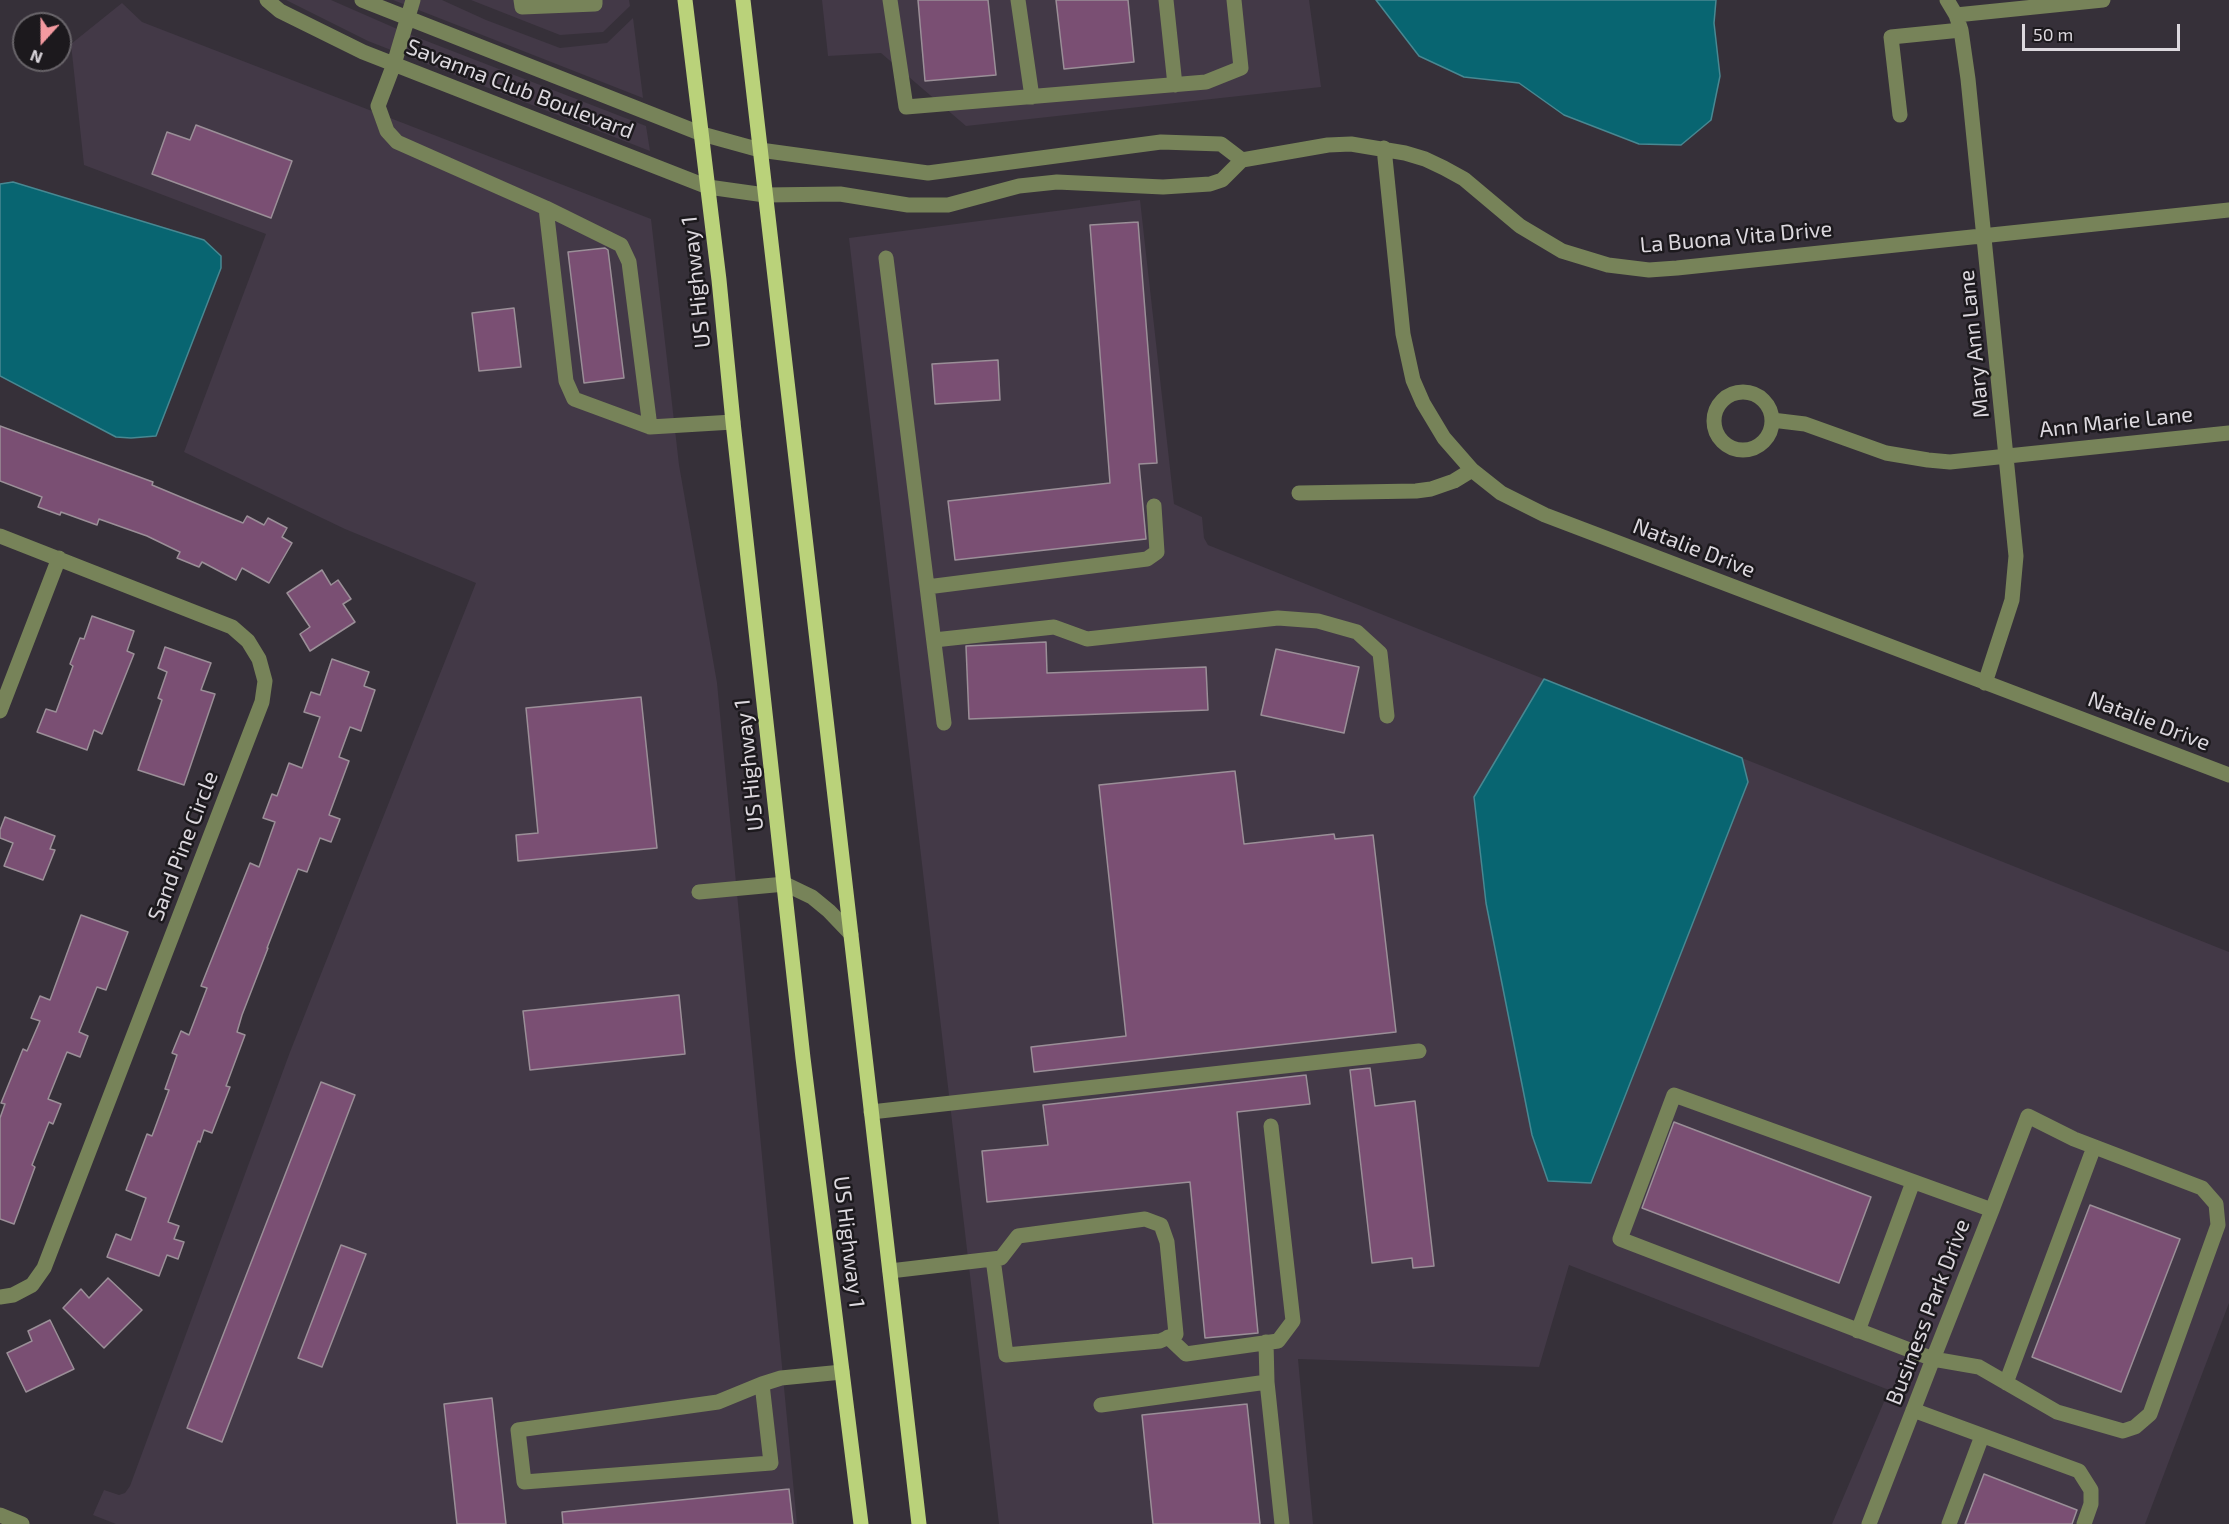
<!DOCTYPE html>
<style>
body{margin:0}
#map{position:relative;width:2229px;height:1524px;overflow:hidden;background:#363039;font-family:"Exo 2",sans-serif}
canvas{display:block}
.north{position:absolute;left:12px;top:12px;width:60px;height:60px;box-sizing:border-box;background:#1c191d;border:2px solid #69656a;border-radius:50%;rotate:201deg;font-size:16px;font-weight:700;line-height:24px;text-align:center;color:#dcd8de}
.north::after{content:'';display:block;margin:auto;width:21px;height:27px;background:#f49aa0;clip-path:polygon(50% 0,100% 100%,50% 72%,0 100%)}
.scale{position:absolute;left:2022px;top:24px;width:158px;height:27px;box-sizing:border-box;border:3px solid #dcd8de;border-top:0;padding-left:8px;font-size:18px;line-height:21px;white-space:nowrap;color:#dcd8de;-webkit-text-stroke:4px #1c191d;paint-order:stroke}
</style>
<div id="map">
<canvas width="2229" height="1524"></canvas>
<div class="north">N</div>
<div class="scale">50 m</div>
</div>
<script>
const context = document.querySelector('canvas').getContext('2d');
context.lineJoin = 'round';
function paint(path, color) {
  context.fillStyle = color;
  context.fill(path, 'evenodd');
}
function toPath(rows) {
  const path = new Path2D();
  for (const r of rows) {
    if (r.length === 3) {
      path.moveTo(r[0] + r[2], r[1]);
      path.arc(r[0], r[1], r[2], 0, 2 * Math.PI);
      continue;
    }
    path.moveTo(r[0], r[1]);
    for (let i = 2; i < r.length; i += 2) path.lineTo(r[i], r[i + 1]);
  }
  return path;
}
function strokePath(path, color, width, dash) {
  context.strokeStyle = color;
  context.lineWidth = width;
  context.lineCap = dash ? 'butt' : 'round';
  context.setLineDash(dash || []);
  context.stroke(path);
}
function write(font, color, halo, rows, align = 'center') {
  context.font = font + ' "Exo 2",sans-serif';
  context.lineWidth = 5;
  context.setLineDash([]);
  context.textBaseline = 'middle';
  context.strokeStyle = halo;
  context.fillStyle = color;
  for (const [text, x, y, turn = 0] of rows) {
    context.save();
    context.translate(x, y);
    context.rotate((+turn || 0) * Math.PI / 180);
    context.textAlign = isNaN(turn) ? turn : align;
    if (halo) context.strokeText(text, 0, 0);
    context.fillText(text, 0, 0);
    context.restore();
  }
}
const built = toPath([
 [286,0,331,0,411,35,646,126,650,151,368,41],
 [393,0,442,0,486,20,560,48,607,43,633,18,643,98],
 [471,0,629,0,630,6,603,32,560,35],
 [822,0,1309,0,1321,87,966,126,881,53,828,56],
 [122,3,142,22,651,219,679,465,717,683,797,1524,116,1524,93,1515,104,1490,119,1495,125,1493,130,1486,290,1052,476,583,345,529,184,452,266,234,84,165,71,44],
 [1140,200,1174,504,1202,517,1204,538,1208,545,1544,679,1474,797,1486,903,1532,1135,1548,1181,1592,1183,1748,782,1742,758,2229,952,2229,1303,2145,1524,1832,1524,1889,1390,1569,1265,1539,1367,1298,1359,1313,1524,999,1524,849,238]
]);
const water = toPath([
 [1376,0,1716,0,1714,23,1720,76,1711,120,1681,145,1639,144,1564,115,1519,83,1464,77,1419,56,1376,0],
 [13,182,204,240,221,256,221,268,156,436,131,438,116,437,0,376,0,184,13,182],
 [1544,679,1742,758,1748,782,1591,1183,1548,1181,1532,1135,1486,903,1474,797,1544,679]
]);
const building = toPath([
 [918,0,988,0,996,75,925,81,918,0],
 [1056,0,1128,0,1134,62,1064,69,1056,0],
 [196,125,292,161,271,218,152,174,167,132,190,140,196,125],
 [1138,222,1157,463,1139,464,1146,539,955,560,948,501,1110,483,1090,225,1138,222],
 [605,248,608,250,624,378,584,383,568,252,605,248],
 [514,308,521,367,479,371,472,313,514,308],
 [998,360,1000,400,935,404,932,364,998,360],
 [0,426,153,482,152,485,243,523,247,516,264,525,268,518,287,528,282,537,292,543,269,583,242,568,236,580,202,562,199,567,177,558,180,552,147,536,99,519,97,525,61,512,60,515,38,507,42,497,0,481,0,426],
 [322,570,331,585,338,580,351,599,343,604,355,622,310,651,300,634,310,627,287,593,322,570],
 [92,616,134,631,127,651,134,654,102,734,94,730,87,750,37,732,46,709,56,712,73,666,70,664,80,638,84,639,92,616],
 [1046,642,1047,673,1206,667,1208,710,969,719,966,646,1046,642],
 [165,647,211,663,201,690,215,694,184,785,138,770,162,700,158,698,167,672,158,668,165,647],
 [1276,649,1359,667,1344,733,1261,715,1276,649],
 [332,659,369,672,364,686,375,690,361,731,350,727,339,757,349,761,329,815,340,819,331,842,320,838,307,872,298,869,267,948,268,948,242,1015,237,1032,245,1035,226,1086,230,1087,212,1133,204,1130,200,1142,198,1141,168,1222,179,1226,174,1239,184,1242,178,1259,167,1255,159,1276,107,1257,116,1234,131,1240,146,1198,126,1190,147,1134,152,1136,169,1090,165,1089,177,1055,172,1053,181,1031,189,1035,207,988,201,986,250,863,259,867,275,822,263,818,272,794,277,796,289,763,302,768,320,717,304,712,311,692,320,695,332,659],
 [641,697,657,848,518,861,516,835,538,833,526,708,641,697],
 [1235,771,1244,844,1334,834,1335,839,1373,835,1396,1032,1034,1072,1031,1047,1126,1036,1099,785,1235,771],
 [5,817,55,836,50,849,55,850,43,880,4,866,13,843,0,838,0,830,5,817],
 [81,915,128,932,106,990,97,987,79,1032,88,1036,80,1057,67,1052,48,1099,61,1104,53,1124,49,1122,32,1165,35,1167,14,1224,0,1219,0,1118,5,1104,1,1103,23,1049,27,1051,40,1021,31,1018,40,996,50,1000,81,915],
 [679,995,685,1054,530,1070,523,1011,679,995],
 [1370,1068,1375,1106,1415,1101,1434,1266,1413,1268,1412,1258,1372,1263,1350,1070,1370,1068],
 [1306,1075,1310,1104,1237,1112,1258,1333,1205,1338,1190,1182,987,1202,982,1151,1048,1145,1043,1105,1306,1075],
 [321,1082,355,1095,222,1442,187,1428,321,1082],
 [1674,1122,1871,1197,1839,1283,1642,1208,1674,1122],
 [2090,1205,2180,1239,2121,1392,2032,1357,2090,1205],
 [341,1245,366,1254,322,1367,298,1358,341,1245],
 [108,1278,142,1310,104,1348,63,1308,81,1289,89,1298,108,1278],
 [50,1320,74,1369,26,1392,7,1353,32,1341,28,1331,50,1320],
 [492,1398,506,1524,457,1524,444,1404,492,1398],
 [1247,1404,1260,1524,1153,1524,1142,1415,1247,1404],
 [1984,1474,2077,1510,2072,1524,1965,1524,1984,1474],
 [789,1489,793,1524,563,1524,562,1512,789,1489]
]);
const minor = toPath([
 [267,0,280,11,363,52,708,187,765,195,840,194,908,205,948,205,1019,186,1057,182,1163,187,1210,184,1222,180,1242,160,1328,145,1351,144,1405,153,1425,159,1444,168,1464,179,1520,226,1562,251,1608,265,1649,270,1677,268,2229,210],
 [362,0,702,134,760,150,928,173,1161,142,1221,144,1242,160],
 [413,0,394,64,378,106,387,131,397,142,546,208,566,381,574,399,650,427,733,422],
 [521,0,522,7,595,4,595,0],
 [890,0,906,107,1206,82,1241,68,1234,0],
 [1018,0,1032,97],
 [1166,0,1175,85],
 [1947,0,1956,15,1961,30,1968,79,2016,556,2012,600,1985,683],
 [1956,15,2103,0],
 [1900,115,1891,37,1961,30],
 [1384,148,1403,334,1413,380,1423,403,1444,438,1472,470,1501,493,1545,515,2229,775],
 [546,208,621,245,629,262,650,427],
 [886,258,944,723],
 [1743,421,29],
 [1772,420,1805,424,1886,453,1928,460,1950,462,2229,433],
 [1299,493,1416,491,1431,489,1454,481,1472,470],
 [0,536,232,627,248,641,259,659,265,681,262,702,44,1268,32,1285,13,1295,0,1297],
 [927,587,1147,559,1157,552,1154,506],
 [934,640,1054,627,1087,639,1278,618,1318,621,1357,632,1380,653,1387,716],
 [0,711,59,558],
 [699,892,785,884,812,897,829,911,851,934],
 [871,1112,1419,1051],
 [890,1271,1001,1258,1018,1236,1145,1219,1161,1225,1167,1242,1176,1334,1160,1341,1006,1355,993,1259],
 [1858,1331,1913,1182],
 [1168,1337,1186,1354,1278,1341,1293,1321,1271,1126],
 [1266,1342,1267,1382,1282,1524],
 [2006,1383,2094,1147],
 [762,1384,771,1463,524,1482,518,1430,718,1402,762,1384,781,1378,842,1372],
 [1101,1405,1267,1382],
 [1913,1410,2079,1471,2091,1490,2091,1504,2084,1524],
 [0,1515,22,1524],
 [1869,1524,1933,1359,1992,1210,2028,1116,2074,1139,2202,1188,2216,1204,2218,1225,2150,1414,2135,1427,2123,1431,2057,1412,1979,1367,1933,1359,1620,1239,1674,1095,1992,1210],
 [1949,1524,1982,1436]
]);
const major = toPath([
 [685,0,719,280,733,422,803,1058,861,1524],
 [743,0,919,1524]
]);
const streetNames = [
 ["Savanna Club Boulevard",520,89,21],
 ["La Buona Vita Drive",1736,237,-5],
 ["US Highway 1",696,282,-96],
 ["Mary Ann Lane",1974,344,-96],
 ["Ann Marie Lane",2116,422,-6],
 ["Natalie Drive",1694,548,21],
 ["Natalie Drive",2149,721,21],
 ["US Highway 1",749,765,-96],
 ["Sand Pine Circle",183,846,-69],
 ["US Highway 1",849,1242,83],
 ["Business Park Drive",1928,1312,-69]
];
paint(built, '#433947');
paint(water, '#086571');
strokePath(water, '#488892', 1.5);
paint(building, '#7a4f73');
strokePath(building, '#9b8f98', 1.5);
strokePath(minor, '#778359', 15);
strokePath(major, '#bad27a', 15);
write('22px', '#dcd8de', '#1c191d', streetNames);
</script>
